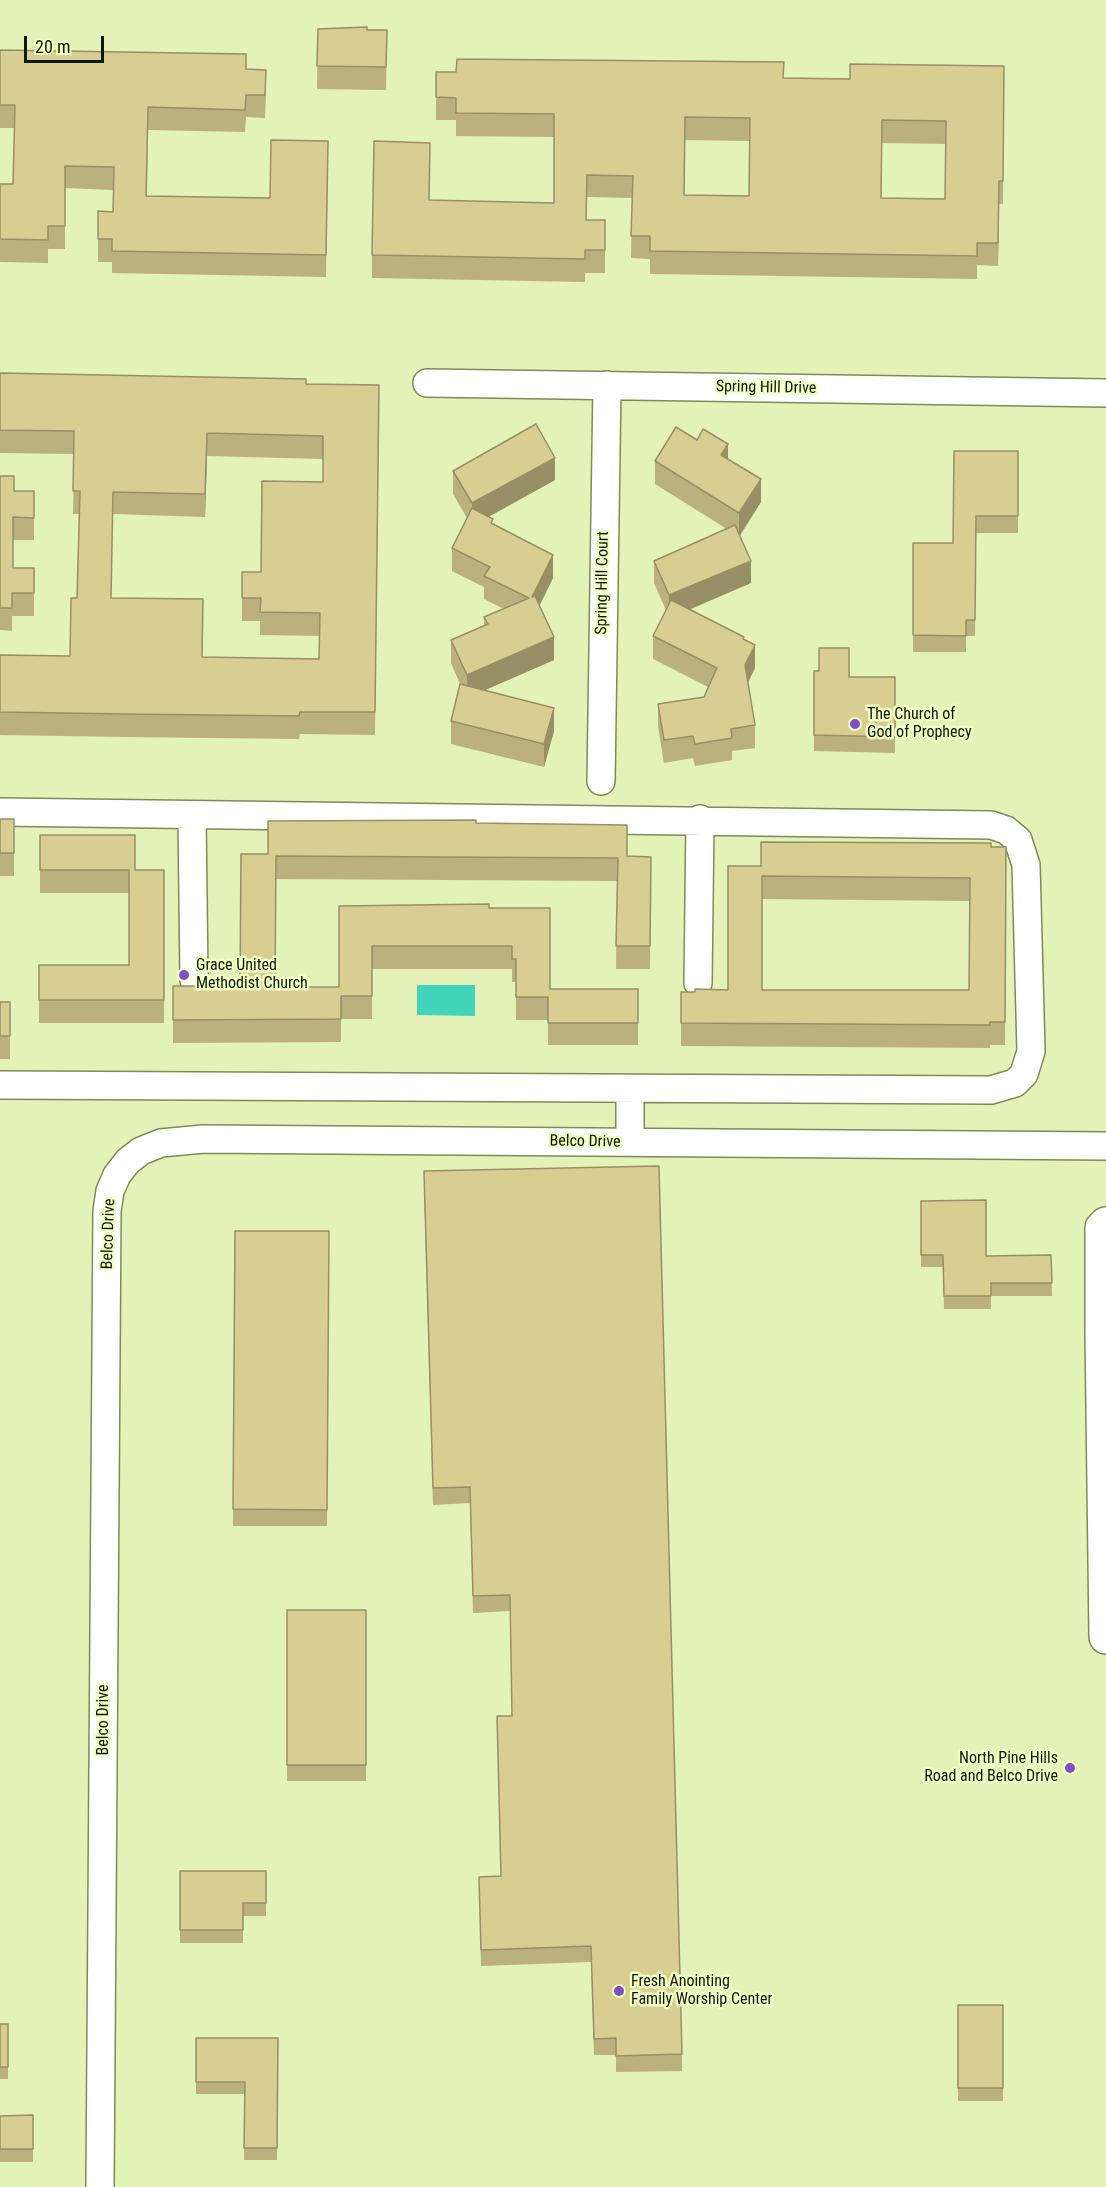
<!DOCTYPE html>
<style>
body{margin:0}
#map{position:relative;width:1106px;height:2187px;overflow:hidden;background:#e3f2b6;font-family:"Roboto Condensed",sans-serif}
canvas{display:block}
.scale{position:absolute;left:24px;top:36px;width:80px;height:27px;box-sizing:border-box;border:3px solid #101501;border-top:0;padding-left:8px;font-size:18px;line-height:21px;white-space:nowrap;color:#101501;-webkit-text-stroke:4px #f0ffc3;paint-order:stroke}
</style>
<div id="map">
<canvas width="1106" height="2187"></canvas>
<div class="scale">20 m</div>
</div>
<script>
const context = document.querySelector('canvas').getContext('2d');
context.lineJoin = 'round';
function paint(path, color) {
  context.fillStyle = color;
  context.fill(path, 'evenodd');
}
function toPath(rows) {
  const path = new Path2D();
  for (const r of rows) {
    path.moveTo(r[0], r[1]);
    for (let i = 2; i < r.length; i += 2) path.lineTo(r[i], r[i + 1]);
  }
  return path;
}
function strokePath(path, color, width, dash) {
  context.strokeStyle = color;
  context.lineWidth = width;
  context.lineCap = dash ? 'butt' : 'round';
  context.setLineDash(dash || []);
  context.stroke(path);
}
function write(font, color, halo, rows, align = 'center') {
  context.font = font + ' "Roboto Condensed",sans-serif';
  context.lineWidth = 5;
  context.setLineDash([]);
  context.textBaseline = 'middle';
  context.strokeStyle = halo;
  context.fillStyle = color;
  for (const [text, x, y, turn = 0] of rows) {
    context.save();
    context.translate(x, y);
    context.rotate((+turn || 0) * Math.PI / 180);
    context.textAlign = isNaN(turn) ? turn : align;
    if (halo) context.strokeText(text, 0, 0);
    context.fillText(text, 0, 0);
    context.restore();
  }
}
const water = toPath([
 [417,985,475,985,475,1016,417,1015]
]);
const minor = toPath([
 [427,383,1106,393],
 [601,781,607,385],
 [0,812,991,825,1006,830,1018,840,1026,865,1031,1051,1024,1074,1015,1083,991,1090,0,1085],
 [192,815,194,980],
 [698,983,700,819],
 [630,1142,630,1089],
 [100,2187,107,1211,110,1191,117,1175,128,1161,141,1151,161,1143,203,1139,1106,1146]
]);
const major = toPath([
 [1106,1224,1102,1228,1102,1332,1106,1637]
]);
const wall = toPath([
 [318,29,387,30,386,90,317,89],
 [0,50,246,69,266,93,265,118,246,117,245,132,148,130,147,196,270,198,328,164,326,277,112,273,112,262,98,262,98,211,113,212,113,190,65,188,65,249,48,249,48,263,0,262,0,184,13,184,15,128,0,128],
 [1004,66,1003,204,999,204,998,266,977,265,977,279,650,274,650,259,631,258,632,198,587,197,586,220,605,220,605,273,585,273,585,282,372,278,372,255,430,143,429,200,554,203,554,137,456,136,456,120,436,120,436,72,850,79],
 [685,140,750,141,749,196,684,195],
 [882,143,945,144,945,199,881,198],
 [0,373,306,384,379,385,375,735,300,734,299,739,126,737,0,735,0,655,70,656,77,598,79,514,73,514,74,454,0,453],
 [207,456,323,459,323,482,261,572,242,572,242,621,260,621,260,635,320,636,319,659,202,657,203,599,111,598,113,514,205,517],
 [1018,451,1018,533,976,533,975,636,966,636,966,652,913,652,913,543,953,543],
 [728,459,761,502,740,536,751,583,691,609,744,640,755,668,748,682,755,725,755,748,732,751,732,760,695,766,693,758,664,763,658,727,658,704,704,697,708,687,653,659,653,636,666,610,654,583,654,561,727,529,655,484,655,461],
 [453,471,555,480,488,517,493,524,553,578,540,605,554,660,485,690,554,731,544,767,451,744,451,721,460,684,451,663,451,640,484,626,484,617,504,609,484,599,484,587,452,571,452,548,467,518,453,494],
 [0,476,14,491,34,491,34,540,13,540,13,568,34,568,34,616,12,616,12,631,0,630],
 [814,671,849,677,895,677,895,753,814,751],
 [0,819,14,819,14,876,0,876],
 [476,823,627,856,651,857,650,969,616,969,617,881,276,879,275,987,339,987,339,906,489,908,550,989,638,989,638,1045,548,1045,548,1020,516,1020,516,982,512,982,512,969,372,969,372,1019,341,1019,341,1042,173,1043,173,986,240,986,268,854],
 [40,835,135,870,164,870,164,1023,39,1023,39,965,129,965,129,893,40,893],
 [991,847,1006,847,1005,1045,990,1045,990,1048,681,1046,681,992,695,992,728,990,761,866],
 [762,899,970,901,969,990,762,990],
 [0,1002,10,1002,10,1059,0,1059],
 [424,1187,682,2054,682,2071,616,2072,616,2055,594,2055,591,1962,481,1966,479,1877,501,1876,512,1716,510,1611,473,1613,470,1503,433,1505],
 [921,1201,986,1256,1051,1255,1052,1296,991,1296,991,1309,944,1309,943,1267,921,1267],
 [235,1231,329,1231,327,1526,233,1526],
 [287,1610,366,1610,366,1781,287,1781],
 [180,1871,266,1871,266,1916,243,1916,243,1943,180,1943],
 [958,2005,1003,2005,1003,2101,958,2101],
 [0,2024,8,2024,8,2079,0,2079],
 [196,2038,278,2038,277,2160,244,2160,245,2094,196,2094],
 [33,2115,33,2162,0,2162,0,2116]
]);
const shadedWall = toPath([
 [999,181,999,204,998,266,998,243],
 [207,433,207,456,205,517,205,494],
 [728,444,728,467,721,455],
 [555,458,555,480,472,526,472,503],
 [761,479,761,502,739,536,739,513],
 [553,555,553,578,532,620,532,597],
 [751,561,751,583,669,618,669,595],
 [554,637,554,660,467,698,467,675],
 [755,645,755,668,745,688,745,665],
 [554,708,554,731,544,767,544,744]
]);
const building = toPath([
 [367,27,367,30,387,30,386,67,317,66,318,29,367,27],
 [0,50,246,54,246,69,266,70,265,95,246,95,245,110,148,107,146,196,270,198,271,140,328,141,326,255,112,251,112,239,98,239,98,211,113,212,114,167,65,166,65,226,48,226,48,240,0,239,0,184,13,184,15,105,0,105,0,50],
 [457,59,784,62,783,78,850,79,850,64,1004,66,1003,181,999,181,998,243,977,243,977,256,650,251,650,236,631,236,633,176,587,175,586,220,605,220,605,250,585,250,585,259,372,255,374,141,430,143,429,200,554,203,554,114,456,113,456,98,436,97,436,72,456,72,457,59],
 [685,117,750,118,749,196,684,195,685,117],
 [882,120,946,121,945,199,881,198,882,120],
 [0,373,306,379,306,384,379,385,375,712,300,712,299,716,126,714,0,712,0,655,70,656,71,598,77,598,80,491,73,491,74,431,0,430,0,373],
 [207,433,323,436,323,482,262,481,261,572,242,572,242,598,261,598,260,612,320,613,319,659,202,657,203,599,111,598,113,492,205,494,207,433],
 [536,424,555,458,472,503,453,471,536,424],
 [676,427,697,440,703,429,728,444,721,455,761,479,739,513,655,461,676,427],
 [954,451,1018,451,1018,516,976,516,975,620,966,620,966,636,913,635,913,543,953,543,954,451],
 [0,476,14,476,14,491,34,491,34,518,13,517,13,568,34,568,34,593,12,593,12,608,0,608,0,476],
 [472,508,493,519,491,523,553,555,532,597,535,596,554,637,467,675,451,640,488,624,484,617,529,598,484,576,490,567,452,548,472,508],
 [735,525,751,561,669,595,654,561,735,525],
 [671,600,744,637,743,639,755,645,745,665,755,725,731,729,732,738,695,744,693,736,664,740,658,704,704,697,717,668,653,636,671,600],
 [819,648,849,648,849,677,895,677,895,737,814,735,814,671,819,671,819,648],
 [460,684,554,708,544,744,451,721,460,684],
 [0,819,14,819,14,853,0,853,0,819],
 [476,820,476,823,627,825,627,856,651,857,650,946,616,946,618,858,276,856,275,987,339,987,339,906,489,904,489,908,550,908,550,989,638,989,638,1023,548,1023,548,997,516,997,516,959,512,959,512,946,372,946,372,996,341,996,341,1019,173,1020,173,986,240,986,241,854,268,854,268,821,476,820],
 [40,835,135,835,135,870,164,870,164,1000,39,1000,39,965,129,965,129,870,40,870,40,835],
 [761,842,991,843,991,847,1006,847,1005,1022,990,1022,990,1025,681,1023,681,992,695,992,695,989,728,990,728,866,761,866,761,842],
 [762,876,970,878,969,990,762,990,762,876],
 [0,1002,10,1002,10,1036,0,1036,0,1002],
 [659,1166,682,2054,616,2056,616,2038,594,2039,591,1946,481,1950,479,1877,501,1876,497,1716,512,1716,510,1595,473,1596,470,1487,433,1488,424,1171,659,1166],
 [986,1200,986,1256,1051,1255,1052,1283,991,1283,991,1296,944,1296,943,1255,921,1255,921,1201,986,1200],
 [235,1231,329,1231,327,1510,233,1509,235,1231],
 [287,1610,366,1610,366,1765,287,1765,287,1610],
 [180,1871,266,1871,266,1903,243,1903,243,1930,180,1930,180,1871],
 [958,2005,1003,2005,1003,2088,958,2088,958,2005],
 [0,2024,8,2024,8,2067,0,2067,0,2024],
 [196,2038,278,2038,277,2148,244,2148,245,2082,196,2082,196,2038],
 [33,2115,33,2149,0,2149,0,2116,33,2115]
]);
const markers = [
 [855,724,6,"#804fc7"],
 [184,975,6,"#804fc7"],
 [1070,1768,6,"#804fc7"],
 [619,1991,6,"#804fc7"]
];
const streetNames = [
 ["Spring Hill Drive",766,388,1],
 ["Spring Hill Court",603,583,-89],
 ["Belco Drive",585,1142,1],
 ["Belco Drive",109,1234,-88],
 ["Belco Drive",104,1720,-90]
];
const poiNames = [
 ["The Church of",867,715],
 ["God of Prophecy",867,733],
 ["Grace United",196,966],
 ["Methodist Church",196,984],
 ["North Pine Hills",1058,1759,"right"],
 ["Road and Belco Drive",1058,1777,"right"],
 ["Fresh Anointing",631,1982],
 ["Family Worship Center",631,2000]
];
paint(water, '#43d4bc');
strokePath(minor, '#7f8b54', 30);
strokePath(major, '#7f8b54', 36);
strokePath(minor, '#fff', 27);
strokePath(major, '#fff', 33);
paint(wall, '#bab17e');
paint(shadedWall, '#979066');
paint(building, '#d8ce92');
strokePath(building, '#979066', 1.5);
for (const [x, y, r, color] of markers) {
  const dot = new Path2D();
  dot.arc(x, y, r, 0, 2 * Math.PI);
  context.fillStyle = color;
  context.fill(dot);
  strokePath(dot, '#f0ffc3', 2);
}
write('16px', '#101501', '#f0ffc3', streetNames);
write('16px', '#101501', '#f0ffc3', poiNames, 'left');
</script>
